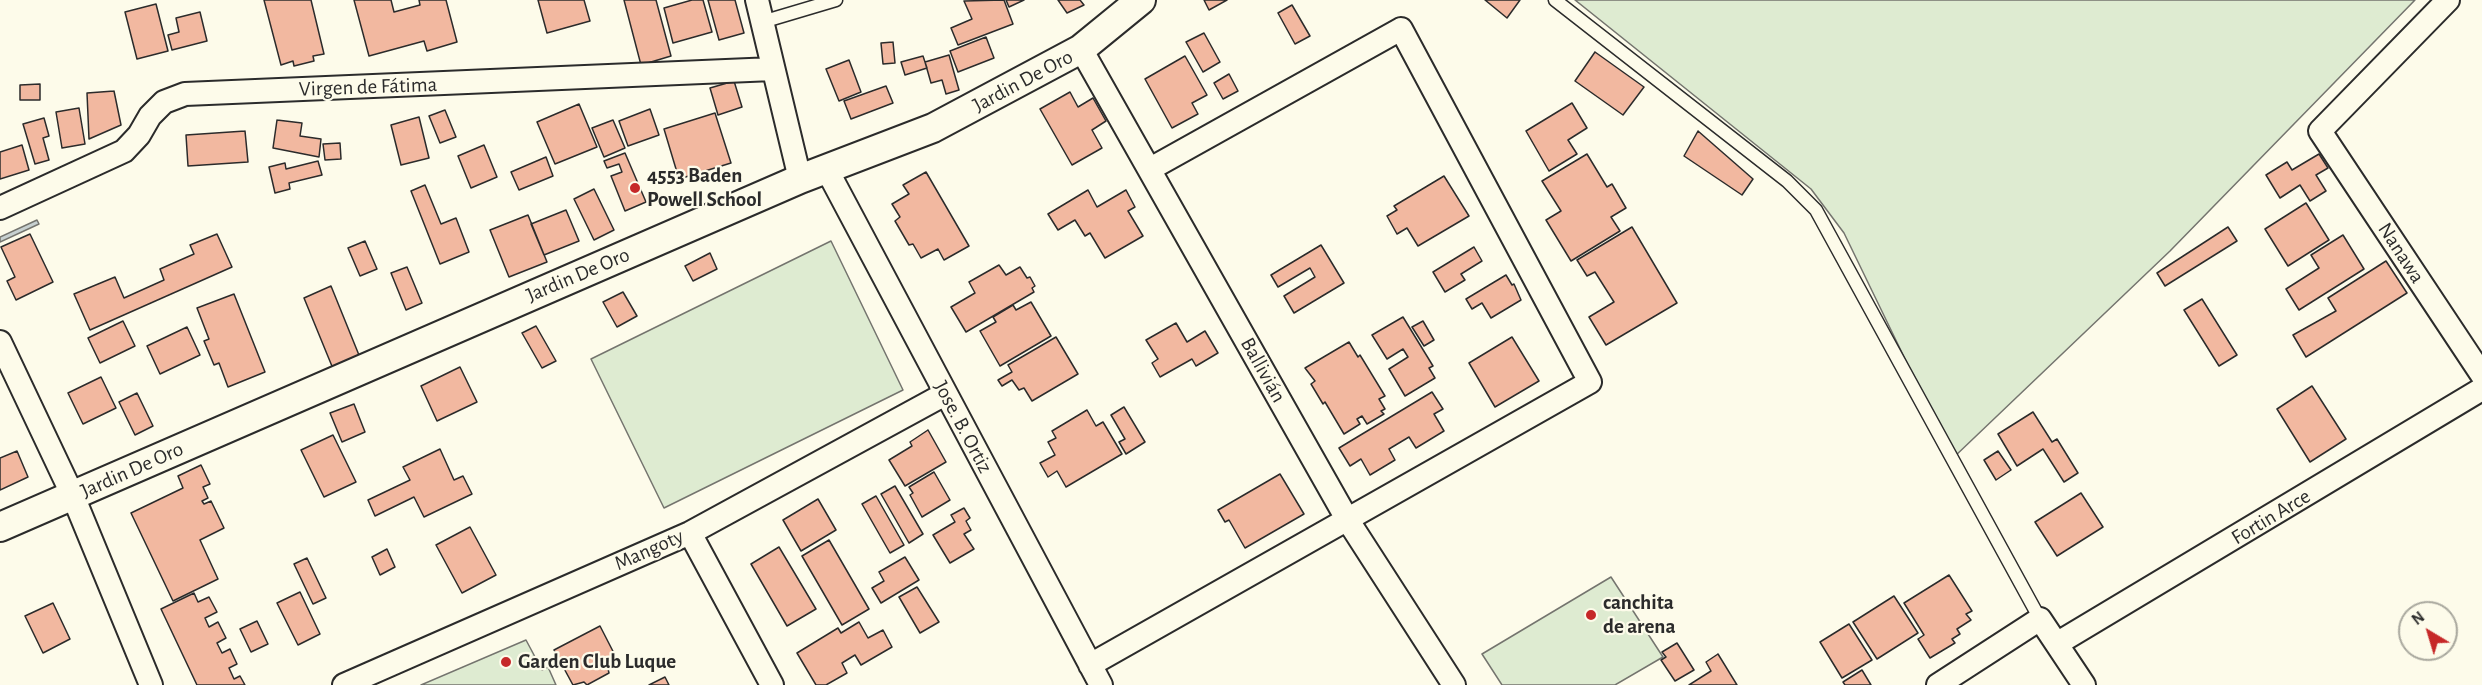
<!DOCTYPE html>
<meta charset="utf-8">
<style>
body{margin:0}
#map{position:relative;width:2482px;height:685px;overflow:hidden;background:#fdfbea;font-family:"Alegreya Sans",sans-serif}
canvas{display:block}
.north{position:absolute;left:2398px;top:601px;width:60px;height:60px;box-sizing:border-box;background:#fdfbea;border:2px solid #a9a89e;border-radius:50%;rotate:322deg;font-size:16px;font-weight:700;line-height:24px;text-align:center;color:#2b2b2b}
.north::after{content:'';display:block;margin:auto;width:21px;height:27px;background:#c62828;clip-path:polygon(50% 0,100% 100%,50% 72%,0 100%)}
</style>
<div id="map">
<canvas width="2482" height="685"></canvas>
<div class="north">N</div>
</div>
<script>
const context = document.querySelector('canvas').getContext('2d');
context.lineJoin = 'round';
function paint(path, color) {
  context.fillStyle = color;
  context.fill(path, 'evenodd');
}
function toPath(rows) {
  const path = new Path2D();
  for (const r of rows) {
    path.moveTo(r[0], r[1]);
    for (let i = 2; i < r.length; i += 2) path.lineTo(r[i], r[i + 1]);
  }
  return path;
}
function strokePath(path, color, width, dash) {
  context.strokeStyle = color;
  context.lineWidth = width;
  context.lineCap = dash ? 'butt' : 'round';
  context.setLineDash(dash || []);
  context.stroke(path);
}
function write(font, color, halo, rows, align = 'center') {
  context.font = font + ' "Alegreya Sans",sans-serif';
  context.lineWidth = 4.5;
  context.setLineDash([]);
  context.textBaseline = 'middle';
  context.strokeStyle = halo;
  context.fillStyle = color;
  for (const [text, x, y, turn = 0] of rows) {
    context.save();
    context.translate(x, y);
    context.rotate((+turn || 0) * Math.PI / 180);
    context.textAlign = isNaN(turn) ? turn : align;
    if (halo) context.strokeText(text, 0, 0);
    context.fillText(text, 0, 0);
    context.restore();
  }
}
const green = toPath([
 [1575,0,2415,0,2170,251,1953,458,1844,233,1811,189,1575,0],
 [831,241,903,390,664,508,591,359,831,241],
 [1611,577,1663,657,1615,685,1502,685,1482,654,1611,577],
 [526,640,542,670,548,667,556,685,421,685,526,640]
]);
const water = toPath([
 [37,220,39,224,0,242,0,237,37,220]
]);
const building = toPath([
 [264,0,311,0,324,54,313,56,314,61,294,66,293,61,281,65,264,0],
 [354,0,391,0,394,12,420,5,419,0,446,0,457,42,427,51,424,41,369,56,354,0],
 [538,0,584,0,590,21,547,33,538,0],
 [624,0,656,0,671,56,641,65,624,0],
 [692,0,703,0,712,32,673,43,664,8,692,0],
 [708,0,735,0,744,33,719,40,708,0],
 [1004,0,1013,24,958,45,951,28,972,19,964,1,1004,0],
 [1006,0,1024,0,1009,7,1006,0],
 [1058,0,1080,0,1084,5,1067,13,1058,0],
 [1204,0,1227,0,1209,10,1204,0],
 [1485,0,1520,0,1507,18,1485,0],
 [156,4,168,51,137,59,125,12,156,4],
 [1292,5,1310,36,1295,44,1278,13,1292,5],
 [200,12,207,41,172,50,168,35,179,32,176,18,200,12],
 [1204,33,1220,62,1203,72,1186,42,1204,33],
 [986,37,994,58,958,72,950,51,986,37],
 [893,42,895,63,883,64,881,43,893,42],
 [1595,52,1644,87,1623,115,1575,81,1595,52],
 [949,55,959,90,946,94,942,80,931,83,925,62,949,55],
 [923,56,927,68,905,75,901,62,923,56],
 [1185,56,1207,95,1192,103,1198,114,1172,128,1145,79,1185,56],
 [849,60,861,92,839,101,826,69,849,60],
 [1229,74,1238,91,1223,99,1214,83,1229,74],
 [734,81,742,107,718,115,710,88,734,81],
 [40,84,40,100,20,100,20,85,40,84],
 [886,86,893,103,851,119,844,101,886,86],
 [114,91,121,125,89,139,87,93,114,91],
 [1070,92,1078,107,1093,98,1106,121,1092,130,1102,148,1072,165,1040,109,1070,92],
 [1572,103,1587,128,1568,140,1577,154,1549,171,1526,131,1572,103],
 [579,104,597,147,555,164,537,122,579,104],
 [79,108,85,144,62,148,56,112,79,108],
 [650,109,659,135,628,146,619,121,650,109],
 [445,110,456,137,440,143,429,116,445,110],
 [715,113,731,163,679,179,664,129,715,113],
 [419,117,429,158,401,165,391,125,419,117],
 [44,118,49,136,43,138,49,160,35,164,23,124,44,118],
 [277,120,302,123,300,136,321,139,319,157,273,148,277,120],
 [613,120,625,148,604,157,592,128,613,120],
 [245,131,248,162,188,166,186,135,245,131],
 [1698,131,1753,179,1742,195,1684,156,1698,131],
 [340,143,341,159,325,160,323,144,340,143],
 [22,145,29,170,0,179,0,152,22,145],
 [484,145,497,177,471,188,458,156,484,145],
 [625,153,646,202,625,211,611,176,622,172,619,164,607,168,604,161,625,153],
 [1587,154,1607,187,1612,184,1626,208,1611,217,1620,231,1571,261,1546,220,1561,211,1542,181,1587,154],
 [2319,154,2328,168,2316,175,2326,191,2310,201,2300,185,2280,198,2266,175,2287,162,2292,170,2319,154],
 [546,157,553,176,519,190,511,172,546,157],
 [318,161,322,175,289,183,290,189,275,193,269,167,285,163,286,169,318,161],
 [926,172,969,246,944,260,938,249,921,258,913,244,909,245,895,221,900,217,892,204,909,194,903,185,926,172],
 [1444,176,1469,216,1418,246,1407,228,1397,234,1387,216,1397,210,1394,206,1444,176],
 [425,185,441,224,456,218,469,252,440,264,411,191,425,185],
 [594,189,614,230,594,240,574,199,594,189],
 [1088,190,1097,207,1126,190,1135,207,1128,211,1143,236,1105,258,1090,233,1085,236,1075,220,1058,230,1048,214,1088,190],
 [2306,203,2329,240,2288,266,2265,229,2306,203],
 [566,210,579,241,544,255,531,224,566,210],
 [528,215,547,262,509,277,490,230,528,215],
 [1632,227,1677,303,1606,345,1589,317,1614,302,1595,272,1587,276,1577,260,1632,227],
 [2228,227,2237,241,2165,286,2157,273,2228,227],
 [30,234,53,282,16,300,7,281,15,277,1,247,30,234],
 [217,234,232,267,90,330,74,294,115,277,124,298,164,280,160,269,194,254,190,245,217,234],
 [2343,235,2364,269,2299,310,2286,289,2319,268,2311,255,2343,235],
 [365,241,377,269,360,276,348,248,365,241],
 [1321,245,1344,283,1294,313,1284,296,1315,277,1310,268,1278,287,1271,275,1321,245],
 [1474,247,1482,261,1461,274,1465,280,1445,292,1433,272,1474,247],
 [710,253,717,269,693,281,685,266,710,253],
 [2386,261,2407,293,2306,357,2293,335,2336,311,2328,298,2386,261],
 [999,265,1006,275,1020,267,1027,278,1030,277,1035,286,1032,288,1034,292,966,332,951,307,975,293,969,282,999,265],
 [407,267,422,303,406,310,391,273,407,267],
 [1506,275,1512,285,1514,284,1521,300,1491,318,1482,303,1472,309,1466,299,1506,275],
 [331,286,363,365,336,376,304,298,331,286],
 [623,292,637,316,617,327,603,302,623,292],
 [234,294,265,372,228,387,219,363,214,365,204,341,209,339,197,308,234,294],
 [2202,299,2237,355,2219,366,2184,310,2202,299],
 [1031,302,1051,336,1000,366,980,331,996,322,993,317,1013,305,1016,310,1031,302],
 [1403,317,1433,366,1429,368,1435,378,1405,396,1389,369,1408,357,1403,349,1387,359,1372,335,1403,317],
 [123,321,135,346,100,363,88,338,123,321],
 [1423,321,1434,340,1424,346,1412,327,1423,321],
 [1176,323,1187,342,1205,331,1218,353,1196,366,1192,359,1160,377,1152,363,1158,359,1146,340,1176,323],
 [536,326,556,361,542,368,522,333,536,326],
 [187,327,200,355,160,374,147,346,187,327],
 [1056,337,1078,374,1032,401,1024,388,1019,390,1012,380,1002,386,998,380,1012,372,1008,365,1056,337],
 [1512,337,1539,381,1495,407,1469,363,1512,337],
 [1349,342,1358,357,1360,355,1385,396,1379,399,1385,409,1381,411,1384,414,1367,424,1362,416,1357,419,1360,424,1344,434,1325,402,1323,404,1311,384,1315,381,1305,368,1349,342],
 [460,367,477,402,437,421,421,386,460,367],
 [101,377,116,408,83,424,68,393,101,377],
 [2312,386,2346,439,2310,462,2277,409,2312,386],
 [1432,392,1443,409,1434,414,1444,431,1416,448,1409,437,1389,449,1395,460,1370,475,1361,459,1350,466,1339,448,1432,392],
 [137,393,153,426,135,435,119,402,137,393],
 [354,404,365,432,342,442,330,413,354,404],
 [1124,407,1145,442,1126,454,1119,442,1125,439,1111,415,1124,407],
 [1087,410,1096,426,1103,422,1122,454,1066,487,1057,471,1048,477,1040,463,1055,455,1048,442,1056,438,1052,431,1087,410],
 [2033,412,2052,442,2057,439,2078,473,2064,482,2043,449,2017,466,1998,434,2033,412],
 [928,430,946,462,905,486,889,460,912,446,910,442,928,430],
 [333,435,356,482,324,497,301,450,333,435],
 [440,449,454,480,463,476,472,494,424,517,414,497,375,516,368,500,410,480,403,467,440,449],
 [17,451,28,477,0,490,0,458,17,451],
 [1998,451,2011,470,1996,480,1984,460,1998,451],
 [201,465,210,484,203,487,208,498,202,501,204,504,211,501,224,528,200,540,218,579,173,601,131,513,183,488,178,476,201,465],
 [934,472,950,500,922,517,910,495,913,493,909,487,934,472],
 [1280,474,1304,514,1245,548,1229,520,1225,522,1218,510,1280,474],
 [895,486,923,534,909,543,881,494,895,486],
 [2081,493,2103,527,2057,556,2035,522,2081,493],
 [876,496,904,545,890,553,862,504,876,496],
 [818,499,836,530,801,551,783,520,818,499],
 [964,508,970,518,966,521,971,530,964,534,974,549,950,563,933,535,955,522,951,515,964,508],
 [470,527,496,575,462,593,436,545,470,527],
 [829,540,869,609,842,625,802,556,829,540],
 [779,547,816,609,787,626,751,564,779,547],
 [387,549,395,567,380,575,372,557,387,549],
 [905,557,919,580,881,603,872,588,884,581,879,572,905,557],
 [307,558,326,598,313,604,294,564,307,558],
 [1949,575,1972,611,1966,614,1971,620,1957,629,1960,634,1952,639,1955,643,1930,658,1918,639,1924,635,1904,603,1949,575],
 [917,587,939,622,920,633,899,597,917,587],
 [300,592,320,634,298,645,277,603,300,592],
 [194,593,198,602,209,597,217,612,205,618,209,627,218,622,226,638,217,643,222,653,230,649,237,664,229,668,234,679,240,676,245,685,197,685,161,609,194,593],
 [1894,596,1918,633,1877,659,1853,622,1894,596],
 [53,603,70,639,43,653,25,616,53,603],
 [257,621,268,644,251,652,240,629,257,621],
 [859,622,868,638,883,630,892,647,861,665,855,655,842,663,847,673,826,685,816,685,797,653,838,628,841,633,859,622],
 [1849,624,1872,660,1842,678,1820,642,1849,624],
 [600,626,619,663,608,669,609,673,587,685,584,682,573,685,554,650,600,626],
 [1677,643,1694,670,1675,681,1661,660,1666,657,1662,652,1677,643],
 [1718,654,1737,685,1689,685,1711,671,1706,662,1718,654],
 [1862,670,1871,685,1845,685,1843,682,1862,670],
 [665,677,669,685,649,685,665,677]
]);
const service = toPath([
 [1555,0,1787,181,1816,210,2040,619],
 [762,22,836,0]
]);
const minor = toPath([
 [757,0,800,179],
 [2448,0,2320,131,2482,375],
 [1081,49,1347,519,1454,685],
 [826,168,1101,685],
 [0,208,124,151,139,135,150,116,164,102,185,94,773,69],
 [0,342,73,496,151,685],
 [690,533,772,685],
 [2058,643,2482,389],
 [1090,665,1590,382,1401,29,1150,169],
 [344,685,690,533,945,394],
 [1938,685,2040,619,2084,685]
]);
const tertiary = toPath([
 [0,527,800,179,933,128,1081,49,1141,0]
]);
const markers = [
 [635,188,6,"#c62828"],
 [1591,615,6,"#c62828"],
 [506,662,6,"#c62828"]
];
const streetNames = [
 ["Jardin De Oro",1023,81,-28],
 ["Virgen de Fátima",368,87,-2],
 ["Nanawa",2401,253,57],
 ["Jardin De Oro",578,275,-23],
 ["Ballivián",1263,370,61],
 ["Jose. B. Ortiz",963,427,62],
 ["Jardin De Oro",132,470,-24],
 ["Fortin Arce",2271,517,-31],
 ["Mangoty",649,550,-24]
];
const poiNames = [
 ["4553 Baden",647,176],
 ["Powell School",647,200],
 ["canchita",1603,603],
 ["de arena",1603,627],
 ["Garden Club Luque",518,662]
];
paint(green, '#deebd1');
strokePath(green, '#74746e', 1.5);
paint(water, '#c7d0d0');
strokePath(water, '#74746e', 1.5);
paint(building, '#f2b8a0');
strokePath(building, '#2b2b2b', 1.5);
strokePath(service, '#2b2b2b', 15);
strokePath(minor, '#2b2b2b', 26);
strokePath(tertiary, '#2b2b2b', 32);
strokePath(service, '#fdfbea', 12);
strokePath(minor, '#fdfbea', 22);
strokePath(tertiary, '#fdfbea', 28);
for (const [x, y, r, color] of markers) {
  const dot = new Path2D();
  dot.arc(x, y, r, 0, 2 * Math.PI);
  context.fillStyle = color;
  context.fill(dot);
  strokePath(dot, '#fdfbea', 2);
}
write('21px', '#2b2b2b', '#fdfbea', streetNames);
write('bold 21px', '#2b2b2b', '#fdfbea', poiNames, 'left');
</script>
